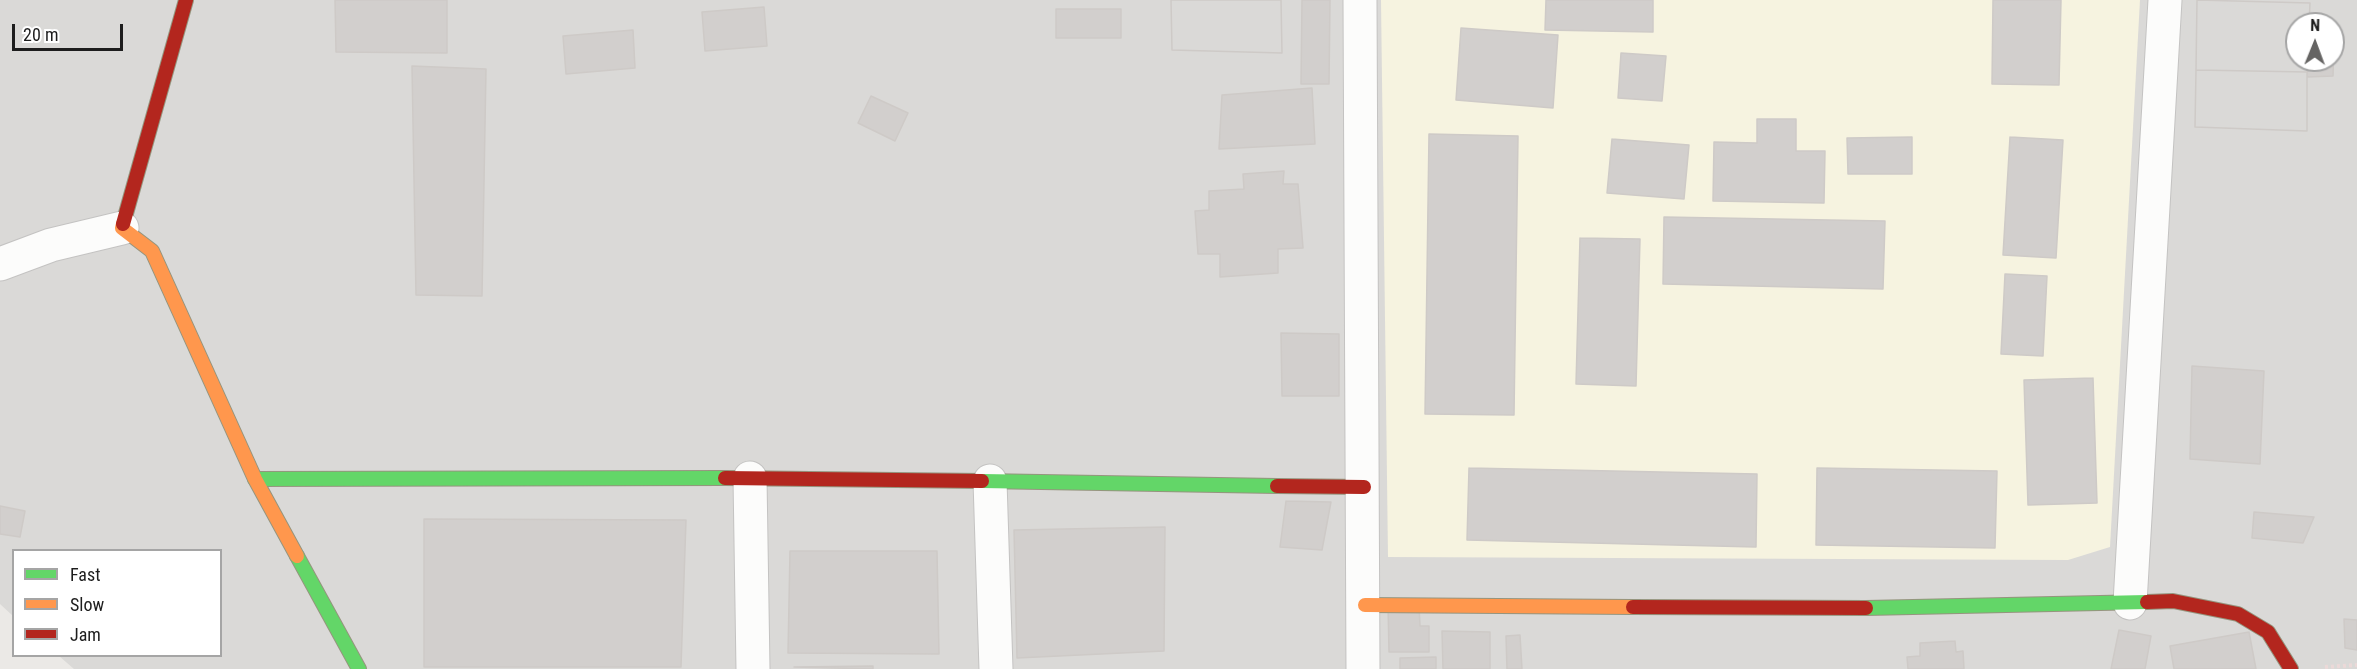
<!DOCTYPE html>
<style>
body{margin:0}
#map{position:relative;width:2357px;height:669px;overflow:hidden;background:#ebe9e6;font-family:"Roboto Condensed",sans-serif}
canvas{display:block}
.legend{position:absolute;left:12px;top:549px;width:210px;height:108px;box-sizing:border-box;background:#fff;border:2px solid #a5a5a5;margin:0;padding:8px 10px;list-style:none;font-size:18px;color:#1d1d1d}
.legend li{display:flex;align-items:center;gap:12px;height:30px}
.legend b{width:30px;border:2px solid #a5a5a5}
.north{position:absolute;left:2285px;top:12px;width:60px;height:60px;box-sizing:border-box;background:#fff;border:2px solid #a5a5a5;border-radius:50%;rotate:1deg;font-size:16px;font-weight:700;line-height:24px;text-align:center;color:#1d1d1d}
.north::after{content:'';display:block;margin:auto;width:21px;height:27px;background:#656463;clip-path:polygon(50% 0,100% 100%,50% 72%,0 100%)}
.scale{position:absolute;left:12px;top:24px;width:111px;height:27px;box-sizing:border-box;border:3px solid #1d1d1d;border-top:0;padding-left:8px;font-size:18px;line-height:21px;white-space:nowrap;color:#1d1d1d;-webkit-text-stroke:4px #fff;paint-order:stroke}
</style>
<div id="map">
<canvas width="2357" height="669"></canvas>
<ul class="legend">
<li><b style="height:8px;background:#63d668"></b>Fast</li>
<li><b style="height:8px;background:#ff974d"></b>Slow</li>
<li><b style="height:8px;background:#b3261e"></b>Jam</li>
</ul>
<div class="north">N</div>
<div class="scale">20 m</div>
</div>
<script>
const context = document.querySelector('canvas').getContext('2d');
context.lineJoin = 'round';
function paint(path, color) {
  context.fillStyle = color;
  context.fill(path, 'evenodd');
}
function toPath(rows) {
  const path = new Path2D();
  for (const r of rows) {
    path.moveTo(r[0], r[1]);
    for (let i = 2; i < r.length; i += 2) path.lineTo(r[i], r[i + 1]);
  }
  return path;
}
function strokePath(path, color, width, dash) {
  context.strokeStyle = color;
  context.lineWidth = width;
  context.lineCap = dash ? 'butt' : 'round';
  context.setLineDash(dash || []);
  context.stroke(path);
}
const residential = toPath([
 [0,0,2357,0,2357,669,74,669,59,656,220,656,220,550,14,550,13,616,0,604],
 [2297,24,2333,24,2333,60,2297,60]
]);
const education = toPath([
 [1381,0,2140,0,2110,547,2068,560,1388,557]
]);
const building = toPath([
 [335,0,447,0,447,53,336,52,335,0],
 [1171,0,1281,0,1282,53,1172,50,1171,0],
 [1171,0,1281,0,1282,53,1172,50,1171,0],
 [1302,0,1330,0,1329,84,1301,84,1302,0],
 [1546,0,1653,0,1653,32,1545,30,1546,0],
 [1993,0,2061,0,2059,85,1992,84,1993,0],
 [2197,0,2310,3,2309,24,2297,24,2297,60,2307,60,2307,72,2196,70,2197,0],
 [2197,0,2310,3,2309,24,2297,24,2297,60,2307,60,2307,72,2196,70,2197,0],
 [764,7,767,46,705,51,702,12,764,7],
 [1056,9,1121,9,1121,38,1056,38,1056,9],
 [1461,28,1558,35,1553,108,1456,100,1461,28],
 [633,30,635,68,566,74,563,36,633,30],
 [2334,43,2333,76,2307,77,2308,60,2333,60,2334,43],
 [1621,53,1666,56,1662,101,1618,98,1621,53],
 [412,66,486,69,482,296,416,295,412,66],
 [2196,70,2307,72,2307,131,2195,127,2196,70],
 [2196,70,2307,72,2307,131,2195,127,2196,70],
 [1312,88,1315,144,1219,149,1222,95,1312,88],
 [871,96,908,113,895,141,858,123,871,96],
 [1757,119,1796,119,1796,151,1825,151,1824,203,1713,201,1714,142,1757,143,1757,119],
 [1429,134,1518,136,1514,415,1425,414,1429,134],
 [1912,137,1912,174,1848,174,1847,138,1912,137],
 [2010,137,2063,140,2056,258,2003,255,2010,137],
 [1612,139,1689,145,1684,199,1607,193,1612,139],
 [1284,171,1283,184,1298,184,1303,248,1278,249,1278,273,1220,277,1220,254,1198,254,1195,211,1209,210,1209,191,1244,189,1243,174,1284,171],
 [1664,217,1885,221,1883,289,1663,284,1664,217],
 [1580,238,1640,239,1636,386,1576,384,1580,238],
 [2005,274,2047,276,2043,356,2001,354,2005,274],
 [1281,333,1339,334,1339,396,1282,396,1281,333],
 [2192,366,2264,371,2260,464,2190,459,2192,366],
 [2093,378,2097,503,2028,505,2024,380,2093,378],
 [1469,468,1757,474,1756,547,1467,540,1469,468],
 [1817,468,1997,471,1995,548,1816,545,1817,468],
 [1286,501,1331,502,1322,550,1280,547,1286,501],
 [0,506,25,511,20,537,0,534,0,506],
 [2254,512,2314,517,2303,543,2252,538,2254,512],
 [424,519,686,520,681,667,424,667,424,519],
 [1165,527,1164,651,1017,658,1014,530,1165,527],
 [790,551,937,551,939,654,788,653,790,551],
 [1388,605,1419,606,1420,626,1429,626,1429,652,1389,652,1388,605],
 [2344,619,2357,620,2357,650,2345,648,2344,619],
 [2119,630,2151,636,2145,669,2111,669,2119,630],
 [1442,631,1490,632,1490,669,1443,669,1442,631],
 [2249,632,2256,669,2174,669,2170,646,2249,632],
 [1520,635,1522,669,1507,669,1506,636,1520,635],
 [1955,641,1956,652,1963,651,1964,669,1908,669,1907,657,1920,656,1920,643,1955,641],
 [1436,657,1436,669,1400,669,1400,658,1436,657],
 [873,666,873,669,794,667,873,666]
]);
const path = toPath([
 [2325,667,2357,665]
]);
const street = toPath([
 [1360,0,1363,669],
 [0,264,51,245,122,228],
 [750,478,753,669],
 [990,481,996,669],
 [2130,603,2165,0]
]);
const fast = toPath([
 [255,479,725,478],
 [982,481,1277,486],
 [297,556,359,669],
 [1866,608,2147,602]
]);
const slow = toPath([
 [123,224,122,228,152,251,255,479,297,556],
 [1365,605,1633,607]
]);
const jam = toPath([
 [123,224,186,0],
 [725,478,982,481],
 [1277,486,1364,487],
 [2147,602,2173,601,2238,614,2268,632,2291,669],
 [1633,607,1866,608]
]);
paint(residential, '#dad9d7');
paint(education, '#f6f3e0');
paint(building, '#d2cfcd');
strokePath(building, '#cecac7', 1.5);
strokePath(street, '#c4c3c2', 35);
strokePath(fast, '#95957e', 16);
strokePath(slow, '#95957e', 16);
strokePath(jam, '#95957e', 16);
strokePath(path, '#ebd9d8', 4, [3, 3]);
strokePath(street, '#fcfcfb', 33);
strokePath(fast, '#63d668', 14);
strokePath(slow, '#ff974d', 14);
strokePath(jam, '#b3261e', 14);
</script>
